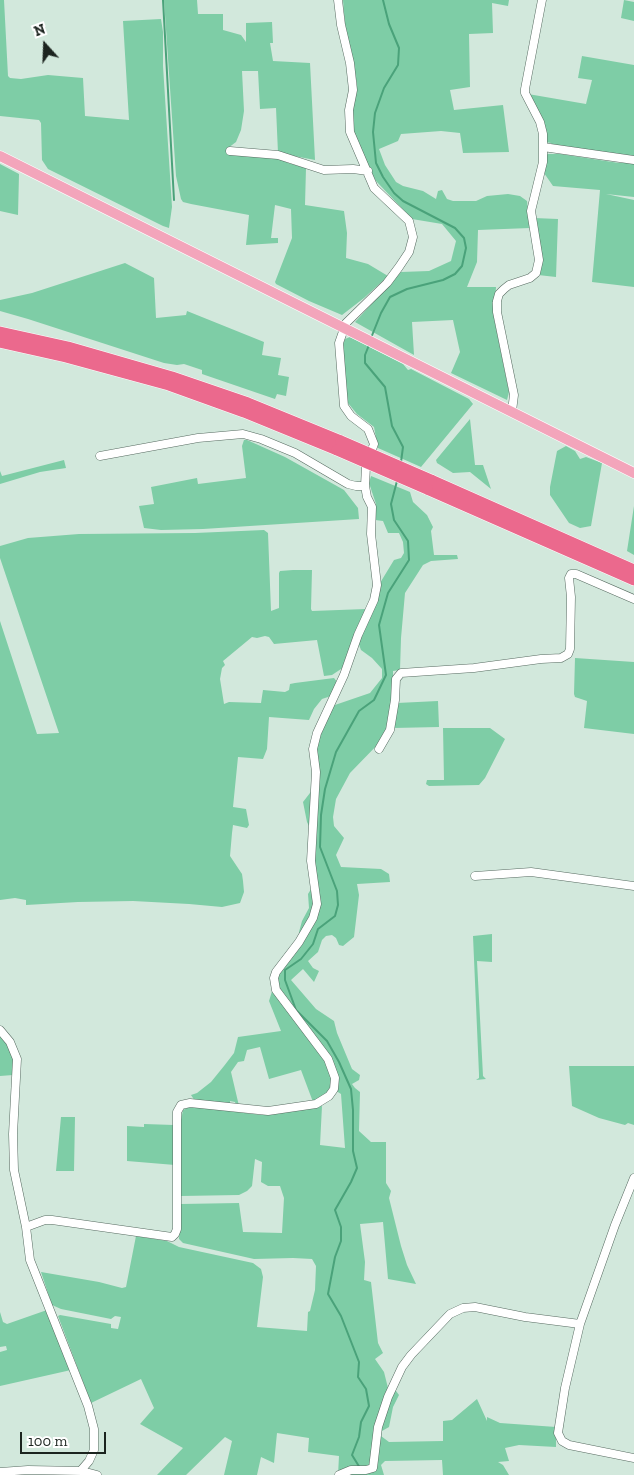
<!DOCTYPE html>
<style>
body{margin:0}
#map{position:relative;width:634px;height:1475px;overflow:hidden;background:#d2e8dc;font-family:"Zilla Slab",serif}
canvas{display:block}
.north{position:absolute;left:20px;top:20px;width:50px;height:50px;-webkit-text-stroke:4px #fff;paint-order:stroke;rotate:340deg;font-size:14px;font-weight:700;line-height:20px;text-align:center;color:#1c241f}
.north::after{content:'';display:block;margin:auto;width:18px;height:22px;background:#1c241f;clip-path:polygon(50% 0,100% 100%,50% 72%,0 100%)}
.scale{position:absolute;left:20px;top:1432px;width:86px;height:22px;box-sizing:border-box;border:2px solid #1c241f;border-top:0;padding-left:6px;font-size:15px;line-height:18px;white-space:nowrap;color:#1c241f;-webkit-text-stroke:4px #fff;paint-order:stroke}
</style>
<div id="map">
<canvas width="634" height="1475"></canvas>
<div class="north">N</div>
<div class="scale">100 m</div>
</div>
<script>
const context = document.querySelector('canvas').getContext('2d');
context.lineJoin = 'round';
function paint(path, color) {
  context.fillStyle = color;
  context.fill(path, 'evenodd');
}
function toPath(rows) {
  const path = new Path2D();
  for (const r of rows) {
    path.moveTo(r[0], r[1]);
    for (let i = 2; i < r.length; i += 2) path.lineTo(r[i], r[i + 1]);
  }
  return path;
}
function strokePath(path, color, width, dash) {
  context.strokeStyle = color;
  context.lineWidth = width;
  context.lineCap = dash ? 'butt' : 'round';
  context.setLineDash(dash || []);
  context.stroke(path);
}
const green = toPath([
 [0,0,4,0,8,76,10,78,21,79,48,75,83,78,85,116,129,120,123,21,161,19,163,32,163,66,172,207,169,228,163,226,48,169,42,160,41,123,39,120,0,116],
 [164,0,197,0,198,14,223,14,223,30,241,35,246,42,246,23,272,22,273,43,270,43,273,61,310,63,315,160,278,153,276,108,260,109,258,71,242,71,244,111,241,130,236,142,228,148,281,159,288,163,306,168,305,205,344,211,347,233,346,258,368,264,388,276,364,298,342,315,309,301,276,284,275,282,292,238,291,209,275,205,271,238,278,238,278,243,246,245,249,215,191,204,183,202,181,199,176,176],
 [343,0,509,0,508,6,492,3,493,33,469,34,470,87,450,90,454,110,503,105,509,152,463,153,460,133,441,131,401,134,398,141,379,149,385,165,396,182,403,186,423,191,436,199,438,191,442,190,447,199,453,201,476,201,487,196,508,194,520,196,527,201,530,228,478,230,477,262,467,287,496,287,495,302,492,302,495,323,509,392,507,400,451,373,460,352,453,320,412,322,414,355,355,322,401,272,429,271,451,261,456,241,442,224,412,219,376,181,364,160,354,132,352,110,357,84,345,24],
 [624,0,634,2,634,21,621,18],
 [582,56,634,65,634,158,615,153,613,154,552,145,551,143,546,142,528,94,586,104,592,80,578,78],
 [548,154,560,154,619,163,634,163,634,197,606,194,634,200,634,287,592,282,600,190,553,186,544,173,545,156],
 [0,164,19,174,18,215,0,211],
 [534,218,558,219,556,277,538,275,542,265,542,255],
 [125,263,154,278,156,318,186,315,187,311,264,342,262,355,281,358,278,375,289,377,286,396,277,394,275,399,202,374,202,370,184,364,177,365,164,363,28,319,0,311,0,300,32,293],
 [350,337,403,364,408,370,411,369,469,399,473,404,421,467,378,448,374,427,357,414,348,403,346,395,343,345,345,339],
 [470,419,475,465,483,465,491,489,470,472,453,473,437,463,436,460],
 [244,440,247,440,285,457,344,490,358,508,359,519,203,529,161,530,144,528,139,506,154,504,151,487,197,478,198,484,246,478,242,446],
 [566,446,575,451,580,459,586,457,602,463,591,526,580,528,569,523,550,495,550,487,557,451],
 [64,460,66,468,40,472,0,484,0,471,2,476],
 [371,476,410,492,413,502,427,515,433,527,431,531,434,555,457,555,458,559,431,561,423,565,405,593,401,638,400,670,393,671,393,697,387,728,383,739,350,773,336,799,333,817,334,826,344,838,336,855,341,867,381,869,389,874,390,882,357,884,359,895,354,937,343,946,339,945,336,938,332,935,326,936,322,940,318,952,308,961,313,968,319,971,314,982,303,969,291,980,316,1009,334,1021,337,1033,352,1069,360,1075,359,1080,352,1084,355,1088,360,1092,359,1131,371,1142,386,1142,386,1183,391,1191,389,1198,401,1246,407,1265,416,1284,388,1279,383,1222,360,1224,365,1262,364,1280,371,1282,378,1343,383,1353,375,1359,384,1372,388,1388,396,1391,399,1395,393,1407,389,1427,382,1431,381,1436,389,1442,443,1441,443,1421,452,1420,477,1399,487,1421,487,1417,500,1423,556,1427,556,1447,519,1445,505,1448,509,1461,498,1462,503,1465,509,1475,443,1475,442,1460,385,1461,381,1465,384,1475,338,1475,339,1456,308,1452,309,1438,277,1433,274,1463,261,1457,257,1475,224,1475,232,1441,225,1437,186,1475,157,1475,183,1448,140,1424,154,1408,141,1379,91,1403,58,1316,60,1315,111,1324,111,1328,118,1329,121,1317,115,1316,111,1319,61,1309,52,1305,41,1272,99,1282,122,1288,126,1287,136,1236,167,1241,179,1247,253,1263,261,1269,263,1277,257,1327,307,1331,308,1312,310,1311,315,1290,316,1266,312,1259,293,1258,254,1259,183,1243,179,1239,181,1204,239,1203,243,1232,282,1233,284,1198,280,1186,268,1186,261,1182,262,1162,255,1159,252,1186,247,1191,239,1195,181,1196,181,1120,183,1110,189,1107,206,1108,261,1115,322,1106,320,1145,345,1148,341,1094,330,1087,328,1094,313,1102,301,1070,269,1079,260,1047,247,1050,244,1061,238,1062,231,1072,239,1106,236,1106,235,1102,230,1101,230,1105,195,1101,191,1095,197,1093,211,1082,224,1066,234,1053,238,1037,281,1031,269,1001,278,972,302,942,299,932,302,921,309,908,308,894,316,881,312,861,314,836,307,822,303,802,320,780,316,747,332,706,370,693,382,678,382,669,372,658,361,650,358,642,380,583,394,560,401,558,404,553,403,542,399,533,388,533,383,521,375,520,376,504,369,483],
 [634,506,634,555,627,551],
 [264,530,268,533,271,611,279,608,279,573,280,571,293,570,312,570,311,609,312,611,366,609,344,667,332,675,324,676,317,640,274,644,269,637,265,636,257,638,252,637,223,661,225,665,222,668,220,679,224,704,229,702,261,703,263,690,285,692,289,690,290,684,295,683,334,678,338,683,331,696,322,699,314,709,309,720,269,717,267,749,263,759,238,757,233,807,246,809,249,825,247,828,233,825,232,833,230,856,242,874,243,881,244,892,240,903,222,907,189,904,133,901,78,902,26,905,26,900,15,898,0,900,0,621,37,734,59,733,0,558,0,546,28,538,79,534,195,533],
 [575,658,634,662,634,734,584,728,587,701,575,697,574,694],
 [438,701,439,727,393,728,397,703],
 [443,728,490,728,505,739,485,778,479,785,429,786,426,784,427,780,444,780],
 [492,934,492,962,477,961,483,1076,486,1079,476,1080,479,1078,479,1074,473,936],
 [0,1035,9,1048,13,1058,13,1075,0,1076],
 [569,1066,634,1066,634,1125,628,1123,625,1125,599,1118,572,1106],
 [61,1117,75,1117,74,1171,56,1171],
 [144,1124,174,1125,175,1165,127,1161,127,1126,144,1127],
 [47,1310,71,1370,0,1386,0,1352,7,1350,6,1346,0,1347,0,1312,3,1322,7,1324]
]);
const stream = toPath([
 [163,0,174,200],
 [371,338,381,313,390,297,407,289,443,280,455,274,462,266,466,248,464,238,455,228,403,201,394,193,383,177,376,163,373,132,375,113,384,88,398,65,399,48,389,24,383,0],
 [369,345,365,355,365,363,385,387,392,426,403,447,401,462],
 [360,1468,352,1455,359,1437,361,1422,369,1406,366,1389,358,1377,359,1362,341,1316,328,1294,335,1257,341,1241,341,1227,335,1210,351,1182,357,1168,353,1151,353,1110,351,1089,339,1062,327,1041,296,1010,285,980,285,970,301,959,313,944,318,929,335,916,338,905,337,891,320,847,321,815,325,789,336,752,359,711,374,700,386,675,379,625,388,593,409,560,408,541,394,520,391,504,397,481]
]);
const minor = toPath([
 [543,147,634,160],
 [230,151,278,155,324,170,353,169,368,171],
 [512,411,514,395,497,312,497,301,499,294,504,289,509,285,530,278,536,273,539,260,531,211,543,162,543,134,540,122,525,93,525,89,542,0],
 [100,456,198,438,243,434,261,439,295,453,348,484,356,486,365,486],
 [379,749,390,730,395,700,396,679,401,673,474,668,541,659,561,658,568,654,570,649,571,597,569,578,571,574,576,574,634,599],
 [475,876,531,872,634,886],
 [0,1030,10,1042,17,1059,13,1134,14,1170,26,1227,30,1260,88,1406,94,1429,94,1450,89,1461,77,1475],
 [634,1178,615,1225,580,1324,565,1388,558,1433,562,1441,569,1445,634,1458],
 [26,1227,45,1220,52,1220,172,1237,175,1234,177,1229,177,1112,181,1105,190,1103,268,1111,316,1104,329,1096,334,1089,335,1078,328,1059,276,990,274,978,276,972,299,942,313,918,317,904,311,861,316,772,313,749,317,733,344,675,358,635,374,600,377,585,371,534,372,507,367,497,365,486,366,466,374,444,368,429,351,416,344,406,339,343,346,323,387,283,399,267,409,252,413,237,409,221,374,188,350,132,349,110,353,90,350,63,341,25,338,0],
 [0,1472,28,1470,82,1471,97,1475],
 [339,1475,351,1470,366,1470,373,1468,378,1427,388,1397,402,1367,411,1355,450,1314,463,1308,475,1307,525,1317,580,1324]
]);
const major = toPath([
 [0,156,634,473]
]);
const highway = toPath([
 [0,332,68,347,172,377,248,403,341,441],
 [0,342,66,357,169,385,244,412,337,450],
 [431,480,634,570],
 [427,489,634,580]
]);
const highwayBridge = toPath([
 [341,441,431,480],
 [337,450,427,489]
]);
paint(green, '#7ecda6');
strokePath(stream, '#4aa27a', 2);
strokePath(minor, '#576b61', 9);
strokePath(major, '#fff', 11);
strokePath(highway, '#fff', 12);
strokePath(minor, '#fff', 8);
strokePath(major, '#f3a5bb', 10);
strokePath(highway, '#eb698d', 11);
strokePath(highwayBridge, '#fff', 12, []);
strokePath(highwayBridge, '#eb698d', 11);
</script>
